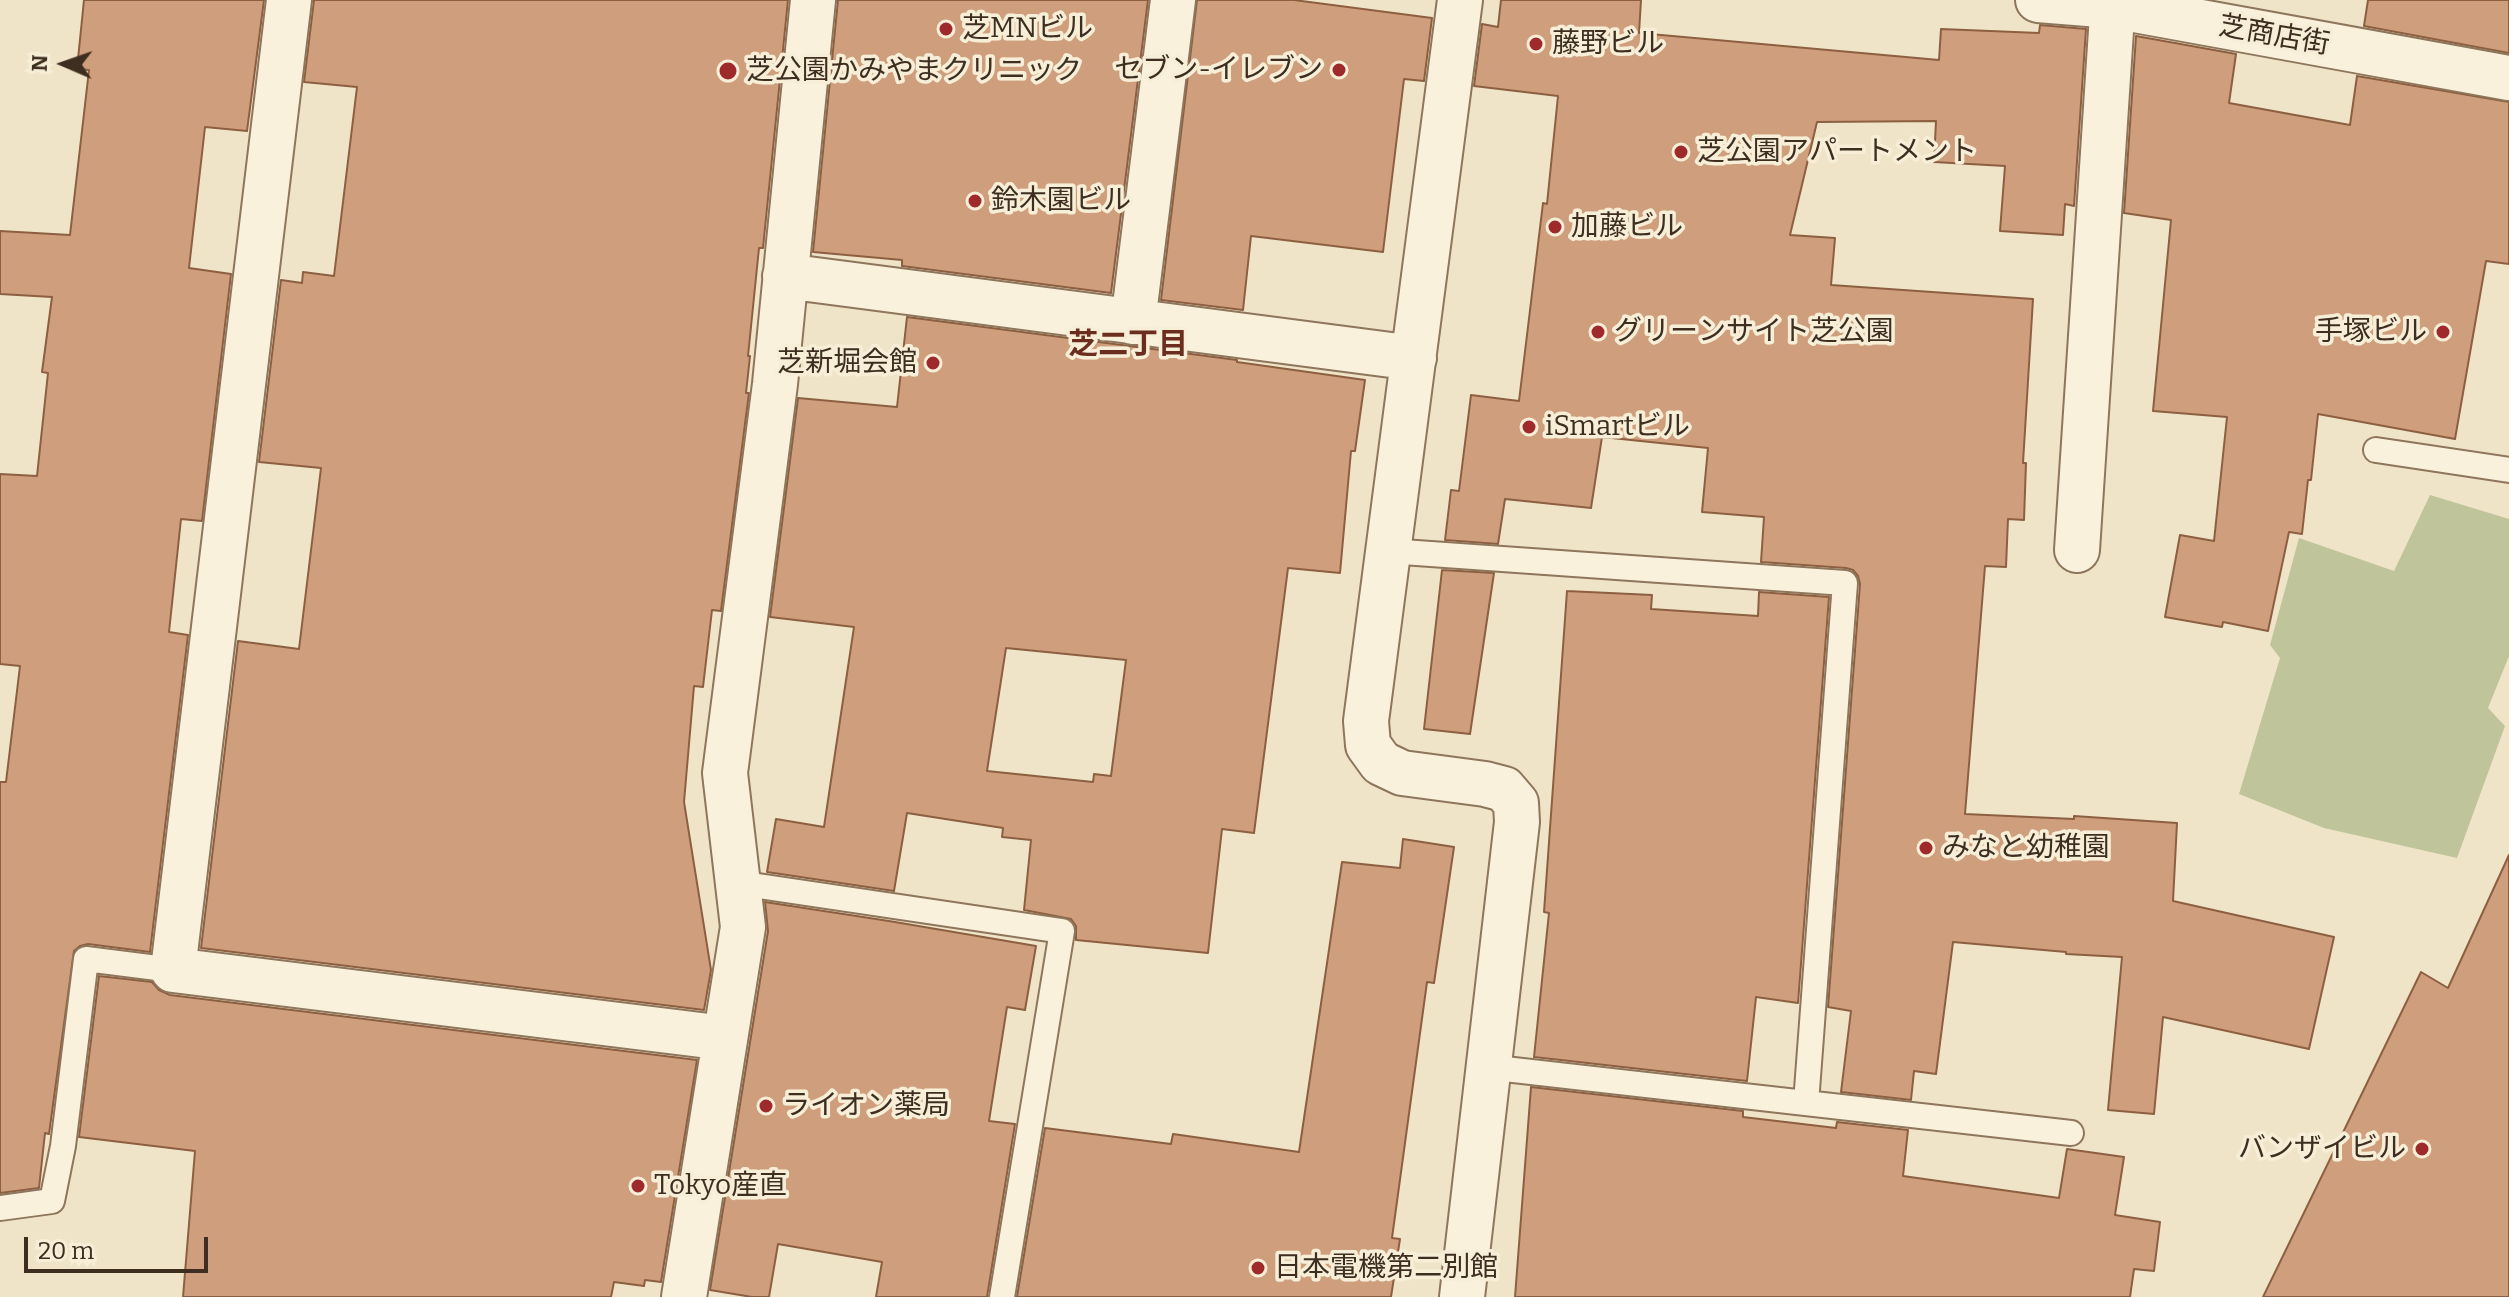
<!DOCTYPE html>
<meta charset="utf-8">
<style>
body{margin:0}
#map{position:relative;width:2509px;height:1297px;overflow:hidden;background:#f0e4c8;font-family:Bitter,serif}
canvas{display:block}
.north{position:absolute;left:24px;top:24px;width:80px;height:80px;-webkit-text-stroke:6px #f7eed8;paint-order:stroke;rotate:272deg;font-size:22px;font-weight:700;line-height:32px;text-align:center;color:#3d2e20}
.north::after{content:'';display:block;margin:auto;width:28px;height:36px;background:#3d2e20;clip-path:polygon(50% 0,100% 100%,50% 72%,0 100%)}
.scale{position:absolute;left:24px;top:1237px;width:184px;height:36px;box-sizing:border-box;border:4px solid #3d2e20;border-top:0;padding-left:10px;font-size:24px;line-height:28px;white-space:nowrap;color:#3d2e20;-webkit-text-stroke:6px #f7eed8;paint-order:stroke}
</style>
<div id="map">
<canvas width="2509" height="1297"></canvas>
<div class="north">N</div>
<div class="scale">20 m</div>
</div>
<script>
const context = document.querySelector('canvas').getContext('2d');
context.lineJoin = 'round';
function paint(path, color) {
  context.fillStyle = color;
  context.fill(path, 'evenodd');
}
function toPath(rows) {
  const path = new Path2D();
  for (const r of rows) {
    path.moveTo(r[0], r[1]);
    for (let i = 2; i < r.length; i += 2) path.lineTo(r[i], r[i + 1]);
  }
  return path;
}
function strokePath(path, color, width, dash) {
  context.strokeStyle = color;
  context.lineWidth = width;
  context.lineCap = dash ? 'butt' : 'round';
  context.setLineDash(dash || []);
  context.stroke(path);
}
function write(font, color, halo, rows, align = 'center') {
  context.font = font + ' Bitter,"Noto Sans JP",serif';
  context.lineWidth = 7;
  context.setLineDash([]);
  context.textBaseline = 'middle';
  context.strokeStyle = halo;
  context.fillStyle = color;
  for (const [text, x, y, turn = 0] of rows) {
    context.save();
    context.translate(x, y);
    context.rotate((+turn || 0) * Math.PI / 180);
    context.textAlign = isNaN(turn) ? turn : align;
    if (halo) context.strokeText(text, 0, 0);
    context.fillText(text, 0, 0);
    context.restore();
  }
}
const cemetery = toPath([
 [2430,495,2509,519,2509,656,2488,708,2505,726,2457,858,2324,828,2239,794,2280,658,2270,645,2299,538,2394,571]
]);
const building = toPath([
 [84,0,264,0,247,131,205,127,189,268,231,274,202,521,181,519,169,632,188,635,150,952,88,944,80,946,74,951,49,1134,45,1133,39,1188,0,1193,0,782,6,782,20,666,0,664,0,474,37,476,48,373,42,372,52,297,0,294,0,231,70,235,89,70,77,69,84,0],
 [314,0,788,0,763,248,759,248,748,356,750,356,746,393,749,393,721,611,712,610,703,687,694,686,684,802,711,970,704,1010,201,948,238,641,299,649,321,468,259,462,281,280,302,283,303,272,334,276,357,87,304,82,314,0],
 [838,0,1148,0,1111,293,902,266,902,260,813,252,838,0],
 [1197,0,1294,0,1432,18,1424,81,1404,79,1383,252,1251,236,1243,310,1161,300,1197,0],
 [1501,0,1641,0,1639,33,1939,60,1941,29,2039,33,2040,25,2086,29,2074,206,2065,204,2063,235,2000,231,2005,166,1934,162,1936,121,1817,122,1790,235,1835,238,1831,285,2033,299,2023,463,2026,463,2024,520,2008,519,2006,567,1985,566,1965,814,2074,819,2074,816,2177,823,2173,901,2334,937,2309,1049,2163,1017,2154,1114,2108,1110,2122,957,2066,954,2066,952,1953,942,1936,1074,1914,1071,1911,1100,1841,1092,1851,1011,1828,1007,1860,584,1858,576,1853,570,1846,568,1761,562,1764,517,1702,512,1708,448,1602,437,1591,508,1505,499,1498,544,1445,540,1451,490,1459,491,1471,395,1519,401,1543,203,1547,204,1558,96,1474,86,1482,24,1498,27,1501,0],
 [2368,0,2509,0,2509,53,2364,26,2368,0],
 [2136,36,2236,54,2229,103,2350,125,2357,76,2509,102,2509,264,2486,261,2455,439,2318,414,2311,480,2308,480,2302,534,2289,532,2268,631,2223,622,2222,627,2165,617,2180,535,2214,541,2227,417,2153,411,2171,220,2124,213,2136,36],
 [907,317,1237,360,1237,362,1365,380,1355,451,1351,451,1340,573,1288,568,1254,833,1222,829,1208,953,1076,940,1076,926,1071,919,1024,910,1031,840,1002,837,1003,828,907,813,894,891,767,872,776,819,824,827,854,627,770,617,798,398,897,407,907,317],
 [1006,648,1126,660,1111,776,1094,774,1093,782,987,771,1006,648],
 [1442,570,1494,573,1470,734,1424,729,1442,570],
 [1567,591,1652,595,1651,609,1758,616,1759,592,1829,597,1798,1003,1756,997,1747,1081,1534,1057,1549,913,1544,912,1567,591],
 [1403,839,1454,847,1434,983,1427,982,1392,1238,1400,1239,1391,1297,1017,1297,1045,1128,1171,1144,1173,1134,1299,1152,1342,862,1400,868,1403,839],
 [2509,855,2509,1297,2263,1297,2421,972,2448,988,2509,855],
 [765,902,889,921,1036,946,1025,1010,1007,1007,989,1121,1015,1124,987,1297,876,1297,882,1262,778,1244,769,1297,752,1297,710,1290,768,931,765,902],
 [99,976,152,982,159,990,170,995,697,1060,661,1282,645,1280,644,1286,614,1282,611,1297,183,1297,195,1151,79,1137,99,976],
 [1531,1087,1743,1111,1743,1117,1836,1128,1837,1122,1908,1130,1903,1176,2059,1198,2067,1149,2124,1157,2115,1215,2160,1222,2154,1271,2134,1269,2130,1297,1515,1297,1531,1087]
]);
const lane = toPath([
 [2376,450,2509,470],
 [1388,551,1845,583,1806,1103],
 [738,883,1062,931,1002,1297],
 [1487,1067,2071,1133],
 [0,1208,52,1201,63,1146,86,959,173,970]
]);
const street = toPath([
 [289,0,173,970,725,1038],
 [1460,0,1366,721,1368,745,1381,763,1402,773,1485,784,1504,789,1516,803,1517,822,1462,1297],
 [2038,0,2113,6,2509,78],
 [785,276,1414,358],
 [1133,322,1173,0],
 [2077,550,2113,0],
 [684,1297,743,927,725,773,775,384,813,0]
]);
const markers = [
 [946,29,8,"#9e2a2b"],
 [1536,44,8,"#9e2a2b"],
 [1339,70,8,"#9e2a2b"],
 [728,71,10,"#9e2a2b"],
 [1681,152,8,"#9e2a2b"],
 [975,201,8,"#9e2a2b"],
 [1555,227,8,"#9e2a2b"],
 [1598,332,8,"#9e2a2b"],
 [2443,332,8,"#9e2a2b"],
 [933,363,8,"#9e2a2b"],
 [1529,427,8,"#9e2a2b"],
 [1926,848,8,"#9e2a2b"],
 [766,1106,8,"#9e2a2b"],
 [2422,1149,8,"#9e2a2b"],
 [638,1186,8,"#9e2a2b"],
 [1258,1268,8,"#9e2a2b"]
];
const poiNames = [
 ["芝MNビル",962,29],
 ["藤野ビル",1552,44],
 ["セブン-イレブン",1323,70,"right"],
 ["芝公園かみやまクリニック",746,71],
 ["芝公園アパートメント",1697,152],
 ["鈴木園ビル",991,201],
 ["加藤ビル",1571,227],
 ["グリーンサイト芝公園",1614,332],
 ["手塚ビル",2427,332,"right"],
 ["芝新堀会館",917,363,"right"],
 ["iSmartビル",1545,427],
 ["みなと幼稚園",1942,848],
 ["ライオン薬局",782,1106],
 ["バンザイビル",2406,1149,"right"],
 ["Tokyo産直",654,1186],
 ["日本電機第二別館",1274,1268]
];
const streetNames = [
 ["芝商店街",2274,36,10]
];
const neighbourhoodNames = [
 ["芝二丁目",1128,346]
];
paint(cemetery, '#bfc49a');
paint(building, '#cf9f7d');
strokePath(building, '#8d5f41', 2);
strokePath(lane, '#8d765c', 28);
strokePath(street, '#8d765c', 48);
strokePath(lane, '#faf1dc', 24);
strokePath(street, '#faf1dc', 44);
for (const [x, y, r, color] of markers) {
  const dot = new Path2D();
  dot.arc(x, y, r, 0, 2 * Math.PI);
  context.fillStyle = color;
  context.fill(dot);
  strokePath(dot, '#f7eed8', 3);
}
write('28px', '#3d2e20', '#f7eed8', poiNames, 'left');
write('28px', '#3d2e20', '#f7eed8', streetNames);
write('bold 30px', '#6b2e1e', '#f7eed8', neighbourhoodNames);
</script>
